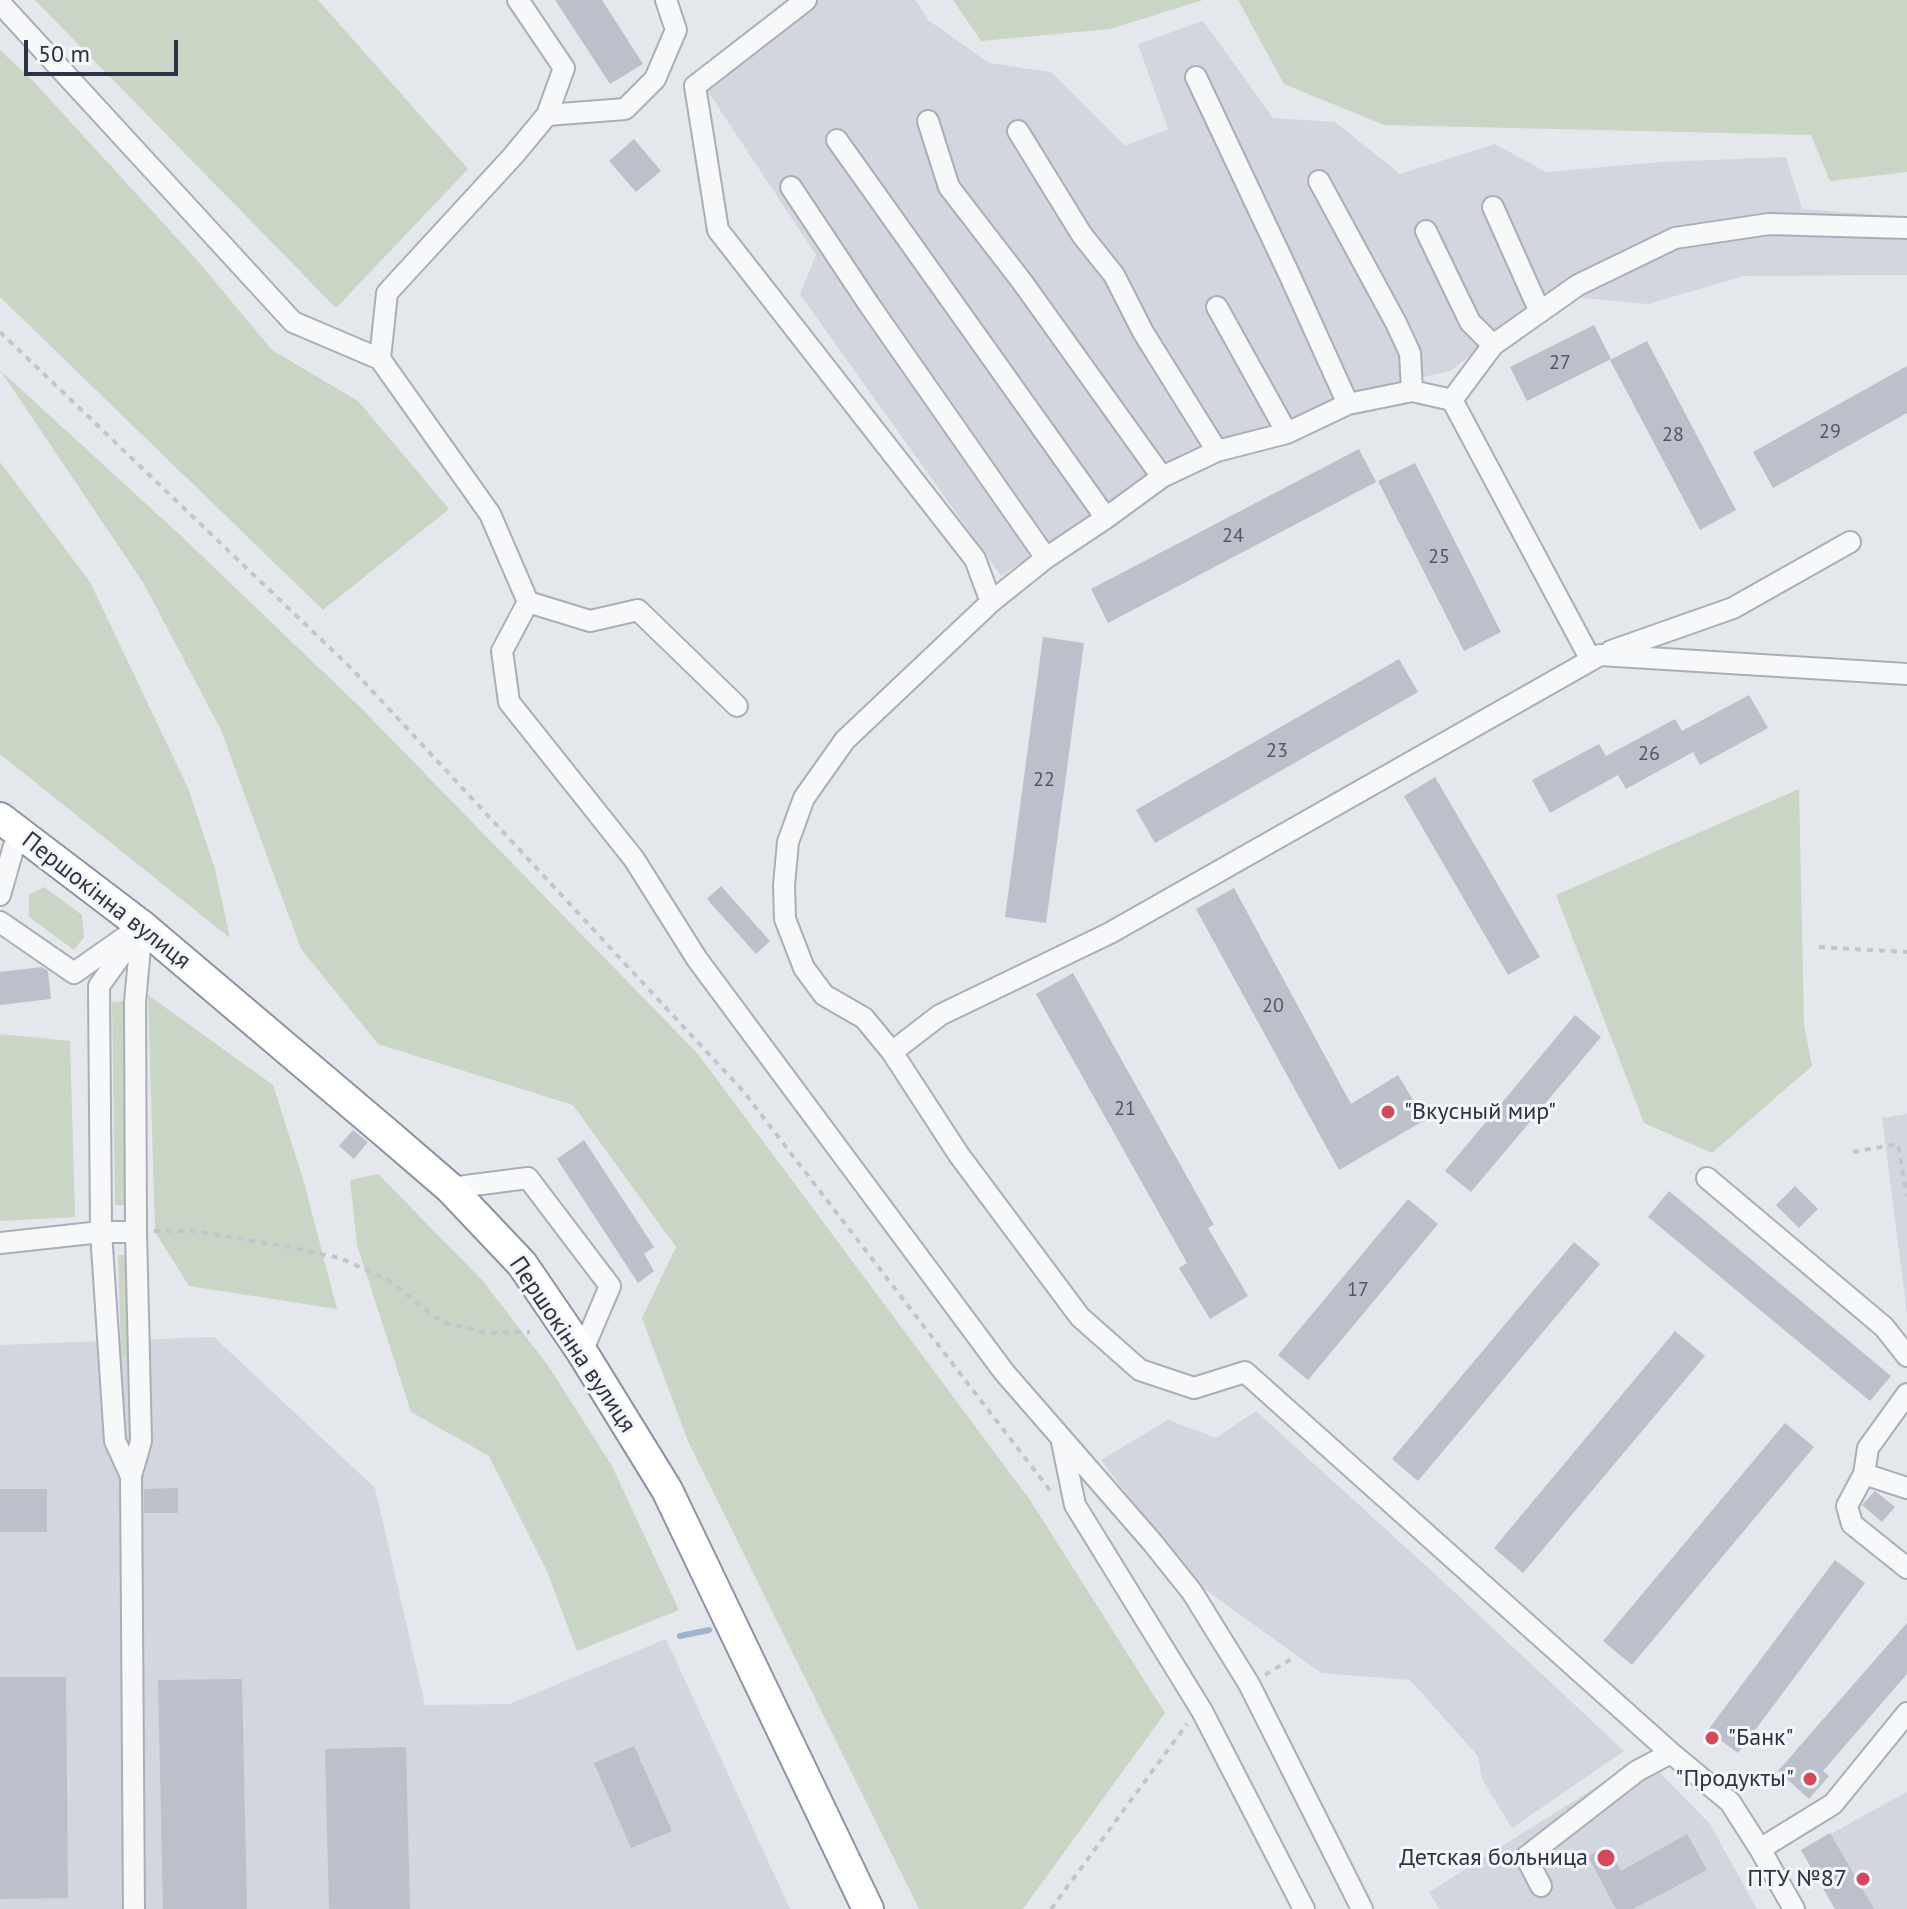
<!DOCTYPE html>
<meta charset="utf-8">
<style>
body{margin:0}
#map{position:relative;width:1907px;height:1909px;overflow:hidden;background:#e4e7ec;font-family:"PT Sans",sans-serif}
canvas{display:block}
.scale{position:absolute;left:24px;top:40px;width:154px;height:36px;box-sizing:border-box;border:4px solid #2b3445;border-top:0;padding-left:10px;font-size:24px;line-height:28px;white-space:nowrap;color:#2b3445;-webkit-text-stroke:6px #f4f6f9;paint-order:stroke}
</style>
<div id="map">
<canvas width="1907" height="1909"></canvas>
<div class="scale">50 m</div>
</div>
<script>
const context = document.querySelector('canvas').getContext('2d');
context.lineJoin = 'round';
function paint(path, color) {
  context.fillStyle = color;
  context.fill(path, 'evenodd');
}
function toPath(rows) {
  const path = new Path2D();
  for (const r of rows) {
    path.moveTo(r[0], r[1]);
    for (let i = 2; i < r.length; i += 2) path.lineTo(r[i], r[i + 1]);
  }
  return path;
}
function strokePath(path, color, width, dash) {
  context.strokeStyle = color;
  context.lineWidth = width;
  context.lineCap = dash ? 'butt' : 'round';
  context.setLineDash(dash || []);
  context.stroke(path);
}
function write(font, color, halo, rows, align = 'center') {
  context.font = font + ' "PT Sans",sans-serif';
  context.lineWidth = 6;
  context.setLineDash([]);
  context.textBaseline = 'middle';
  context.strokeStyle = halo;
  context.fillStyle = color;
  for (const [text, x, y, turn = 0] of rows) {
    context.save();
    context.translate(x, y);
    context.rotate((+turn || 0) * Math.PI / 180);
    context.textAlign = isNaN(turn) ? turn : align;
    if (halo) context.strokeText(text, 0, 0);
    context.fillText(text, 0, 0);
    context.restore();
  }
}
const built = toPath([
 [796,0,916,0,928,20,989,63,1051,72,1125,146,1168,129,1138,44,1203,21,1273,118,1335,122,1400,174,1495,144,1546,172,1663,162,1786,157,1802,209,1907,217,1907,275,1744,276,1648,304,1583,298,1547,297,1450,371,1370,389,1309,412,1182,454,1001,576,800,294,816,255,705,87],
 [1907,1114,1907,1313,1882,1118],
 [214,1337,375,1488,425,1705,510,1704,666,1639,790,1909,0,1909,0,1345],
 [1256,1411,1436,1575,1624,1751,1512,1828,1482,1779,1478,1756,1410,1680,1321,1673,1192,1580,1101,1460,1168,1420,1216,1438],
 [1644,1757,1710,1824,1757,1909,1439,1909,1429,1892],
 [1907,1792,1907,1909,1835,1909,1801,1850]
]);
const green = toPath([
 [35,0,318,0,468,169,336,308],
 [953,0,1203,0,1110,29,981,41],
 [1238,0,1907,0,1907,172,1830,181,1811,135,1384,125,1284,84],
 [0,50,33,81,196,259,272,350,358,401,449,509,323,610,0,297],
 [0,370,180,535,361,708,698,1054,1030,1500,1165,1713,1023,1909,919,1909,688,1441,642,1318,676,1247,573,1105,378,1044,301,949,221,730,144,584],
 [0,462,90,582,188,788,215,869,230,938,0,754],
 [1799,789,1804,1024,1812,1066,1712,1153,1644,1123,1556,895],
 [44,887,82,915,84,937,74,950,29,917,29,895],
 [148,995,273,1085,304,1182,337,1309,189,1286,155,1232],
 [126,1001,129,1205,115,1205,112,1002],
 [0,1034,70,1041,75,1217,0,1221],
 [378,1174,482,1280,547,1364,612,1466,679,1610,577,1651,547,1571,489,1456,411,1412,357,1245,350,1180],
 [118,1255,130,1255,133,1355,121,1355]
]);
const stream = toPath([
 [680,1636,709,1630]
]);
const building = toPath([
 [555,0,602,0,643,64,610,84],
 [634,139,661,171,636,192,609,161],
 [1594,325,1611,359,1527,401,1510,367],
 [1647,341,1736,510,1700,530,1610,360],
 [1907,366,1907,413,1773,488,1753,452],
 [1359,449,1376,482,1108,623,1091,589],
 [1415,463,1501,632,1464,651,1378,481],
 [1043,637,1084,643,1046,923,1005,917],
 [1399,659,1418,692,1155,843,1136,810],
 [1749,695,1768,728,1700,765,1693,752,1626,789,1618,775,1550,813,1532,780,1599,744,1606,756,1675,719,1682,731],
 [1435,777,1540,957,1508,975,1404,796],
 [721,886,770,941,756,954,707,899],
 [1234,888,1351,1104,1398,1075,1425,1120,1339,1170,1196,909],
 [42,967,48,971,51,999,0,1005,0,972],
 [1073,973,1214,1225,1208,1228,1248,1296,1210,1319,1179,1268,1187,1263,1036,994],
 [1575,1015,1601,1037,1471,1192,1445,1171],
 [353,1130,368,1142,354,1159,339,1146],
 [584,1140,654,1247,644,1254,654,1271,638,1283,557,1159],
 [1795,1186,1818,1209,1799,1228,1776,1205],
 [1669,1191,1891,1376,1870,1401,1648,1217],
 [1408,1199,1438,1224,1308,1380,1278,1355],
 [1574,1242,1600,1264,1418,1481,1392,1459],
 [1675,1331,1705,1356,1523,1573,1494,1548],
 [1785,1423,1814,1447,1632,1665,1603,1641],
 [178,1488,178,1513,144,1513,144,1489],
 [0,1489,47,1489,47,1532,0,1532],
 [1875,1491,1895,1507,1882,1522,1862,1505],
 [1835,1560,1865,1583,1738,1753,1720,1740,1715,1747,1702,1738],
 [1907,1623,1907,1674,1823,1771,1829,1776,1809,1799,1778,1771],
 [0,1677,66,1677,68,1898,0,1899],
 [242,1679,247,1909,163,1909,158,1680],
 [634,1746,672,1831,631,1848,594,1763],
 [406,1747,410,1909,329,1909,325,1749],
 [1830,1833,1874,1909,1835,1909,1801,1850],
 [1687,1834,1707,1870,1633,1909,1616,1909,1588,1856,1608,1846,1621,1871]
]);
const path = toPath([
 [0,332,353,670,743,1091,1052,1493],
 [1819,947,1907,952],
 [1853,1152,1898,1144,1907,1196],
 [154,1231,196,1231,289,1247,340,1258,388,1280,442,1322,488,1333,530,1332],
 [1265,1675,1293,1658],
 [1051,1909,1187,1724]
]);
const minor = toPath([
 [518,0,564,68,547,115],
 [806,0,695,86,718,230,975,559,991,602],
 [0,3,293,322,380,359,490,514,528,602,502,651,509,702,634,859,697,959,1004,1372,1152,1542,1192,1592,1249,1684,1362,1909],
 [1196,77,1290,276,1348,404],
 [928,121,949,187,1023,283,1162,477],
 [1018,131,1082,235,1114,275,1143,332,1217,451],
 [837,140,1106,518],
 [1319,181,1396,323,1410,353,1412,391],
 [791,187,868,303,1046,558],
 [1493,207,1540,312],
 [1426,231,1470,322,1493,345],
 [1217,307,1287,433],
 [380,359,387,293,513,156,547,115,625,109,655,79,676,30,666,0],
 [1452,400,1412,391,1348,404,1287,433,1217,451,1162,477,1106,518,1046,558,991,602,845,740,804,798,788,842,784,885,785,919,804,968,824,995,864,1018,892,1052,959,1155,1080,1317,1140,1370,1194,1388,1245,1372,1671,1753,1730,1802,1760,1849,1794,1909],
 [528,602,590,621,638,610,737,706],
 [1611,651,1733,608,1850,542],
 [1591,660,1452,400,1493,345,1578,285,1675,238,1769,224,1907,228],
 [0,895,18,832],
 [0,922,74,973,128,935],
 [892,1052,940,1015,1110,933,1600,655,1907,674],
 [1707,1178,1884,1327,1907,1356],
 [450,1188,528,1178,610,1286,582,1352],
 [0,1243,101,1232,136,1232],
 [1907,1394,1868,1448,1864,1474,1907,1488],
 [1062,1442,1075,1505,1202,1711,1304,1909],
 [1864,1474,1847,1506,1852,1524,1907,1568],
 [131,1476,115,1441,101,1232,99,986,142,926],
 [1760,1849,1833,1804,1907,1713],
 [1541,1886,1526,1857,1637,1771,1671,1753],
 [134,1909,131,1476,141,1441,136,1232,135,1002,142,926]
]);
const highway = toPath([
 [0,818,142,926,385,1132,450,1188,522,1264,582,1352,667,1490,868,1909]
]);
const markers = [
 [1388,1112,8,"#d1495b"],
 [1712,1738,8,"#d1495b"],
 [1810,1779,8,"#d1495b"],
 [1606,1858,10,"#d1495b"],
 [1863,1879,8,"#d1495b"]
];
const numberNames = [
 ["27",1560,363],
 ["29",1830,432],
 ["28",1673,435],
 ["24",1233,536],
 ["25",1439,557],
 ["23",1277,751],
 ["26",1649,754],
 ["22",1044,780],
 ["20",1273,1006],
 ["21",1125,1109],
 ["17",1358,1290]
];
const streetNames = [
 ["Першокінна вулиця",106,901,38],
 ["Першокінна вулиця",572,1345,56]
];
const poiNames = [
 ["\"Вкусный мир\"",1404,1112,"left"],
 ["\"Банк\"",1728,1738,"left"],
 ["\"Продукты\"",1794,1779],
 ["Детская больница",1588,1858],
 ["ПТУ №87",1847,1879]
];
paint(built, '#d2d6de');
paint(green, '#c9d6c5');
strokePath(stream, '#9fb4cc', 6);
paint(building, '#bbc0ca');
strokePath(minor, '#a9aeb7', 24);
strokePath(highway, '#8b94a3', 34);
strokePath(path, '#c2c5cb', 4, [6, 6]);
strokePath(minor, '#f7f8fa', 20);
strokePath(highway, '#fff', 30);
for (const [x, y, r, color] of markers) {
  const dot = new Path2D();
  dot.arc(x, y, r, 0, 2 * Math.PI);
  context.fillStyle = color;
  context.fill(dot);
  strokePath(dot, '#f4f6f9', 3);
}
write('20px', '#4f5766', null, numberNames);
write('24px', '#2b3445', '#f4f6f9', streetNames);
write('24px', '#2b3445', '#f4f6f9', poiNames, 'right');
</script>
